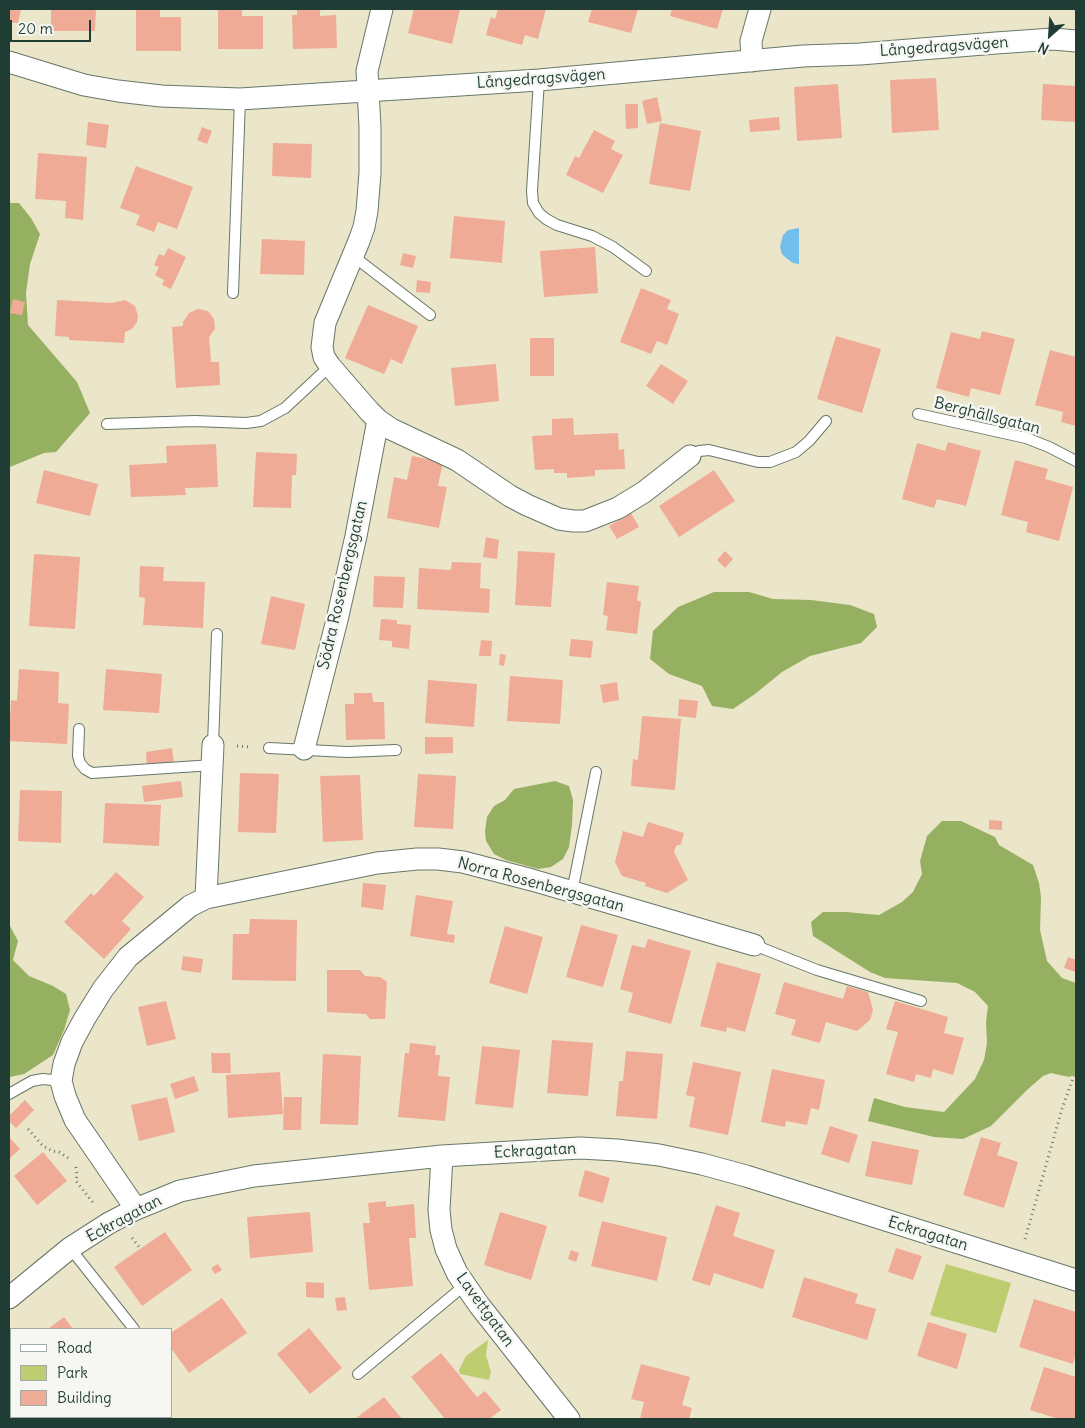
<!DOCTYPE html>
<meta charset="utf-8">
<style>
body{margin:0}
#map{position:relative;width:1085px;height:1428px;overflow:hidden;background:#ebe5c9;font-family:Delius,sans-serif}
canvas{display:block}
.frame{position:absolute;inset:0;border:10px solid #1f3d34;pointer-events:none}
.legend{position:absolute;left:10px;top:1328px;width:162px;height:90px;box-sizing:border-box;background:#f6f6f2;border:1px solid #a0aca6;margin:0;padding:6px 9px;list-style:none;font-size:15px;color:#1f3d34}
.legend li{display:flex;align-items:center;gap:10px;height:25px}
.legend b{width:25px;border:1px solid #a0aca6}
.north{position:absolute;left:1025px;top:10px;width:50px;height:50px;-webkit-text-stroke:4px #f6f6f2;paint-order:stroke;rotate:206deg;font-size:14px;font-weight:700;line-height:20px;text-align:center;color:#1f3d34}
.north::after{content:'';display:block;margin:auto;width:18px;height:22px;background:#1f3d34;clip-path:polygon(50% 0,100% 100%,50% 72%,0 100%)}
.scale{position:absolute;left:10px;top:20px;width:81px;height:22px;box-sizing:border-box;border:2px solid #1f3d34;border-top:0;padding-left:6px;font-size:15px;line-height:18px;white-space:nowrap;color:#1f3d34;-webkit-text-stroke:4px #f6f6f2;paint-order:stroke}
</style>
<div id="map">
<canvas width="1085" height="1428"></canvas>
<div class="frame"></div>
<ul class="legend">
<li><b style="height:6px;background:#fff"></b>Road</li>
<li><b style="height:14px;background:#becd70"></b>Park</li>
<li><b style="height:14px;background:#f0ab96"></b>Building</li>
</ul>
<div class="north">N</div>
<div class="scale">20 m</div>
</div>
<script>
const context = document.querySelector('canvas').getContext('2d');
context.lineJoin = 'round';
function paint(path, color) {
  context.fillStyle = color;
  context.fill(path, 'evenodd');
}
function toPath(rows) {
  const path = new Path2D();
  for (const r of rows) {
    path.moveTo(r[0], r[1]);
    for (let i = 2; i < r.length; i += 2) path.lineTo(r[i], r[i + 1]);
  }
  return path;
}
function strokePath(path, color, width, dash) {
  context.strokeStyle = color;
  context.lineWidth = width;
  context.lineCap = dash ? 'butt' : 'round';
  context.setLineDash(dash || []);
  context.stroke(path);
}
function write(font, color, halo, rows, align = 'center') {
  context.font = font + ' Delius,sans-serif';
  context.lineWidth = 5;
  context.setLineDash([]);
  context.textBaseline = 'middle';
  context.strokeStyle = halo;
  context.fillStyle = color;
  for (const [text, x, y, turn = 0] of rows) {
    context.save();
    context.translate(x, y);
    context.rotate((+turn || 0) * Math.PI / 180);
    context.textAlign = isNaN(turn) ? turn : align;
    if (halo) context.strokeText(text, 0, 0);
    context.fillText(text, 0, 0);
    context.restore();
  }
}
const green = toPath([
 [946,1264,1011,1283,996,1333,930,1315],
 [488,1340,486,1355,491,1372,489,1380,460,1374,459,1370,466,1356]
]);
const forest = toPath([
 [9,203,19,203,31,218,40,234,30,264,26,293,28,325,77,382,90,413,56,452,44,453,10,467,9,465],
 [714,592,749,592,773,599,811,600,850,605,874,614,877,627,861,643,810,656,782,672,755,694,733,709,712,706,702,686,669,674,650,659,653,631,678,607],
 [555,781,569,786,573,800,572,825,569,847,563,859,551,867,538,869,506,860,494,854,486,841,485,831,487,817,494,806,505,800,514,789],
 [942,821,961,821,995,837,999,845,1033,865,1039,883,1041,897,1040,930,1047,961,1062,978,1076,983,1076,1074,1069,1077,1051,1073,1043,1076,1028,1089,991,1126,963,1139,934,1137,868,1121,874,1098,905,1107,944,1112,975,1079,984,1060,987,1043,986,1022,988,1006,975,992,957,983,885,978,870,972,813,936,811,922,823,912,846,912,879,915,902,902,913,892,922,874,920,861,927,836],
 [9,924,18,941,13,960,29,976,53,986,66,994,70,1010,64,1030,53,1055,24,1074,10,1077]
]);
const water = toPath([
 [799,228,799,264,793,263,786,258,782,254,780,247,783,235,788,230]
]);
const building = toPath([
 [9,9,21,9,18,23,9,22],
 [51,9,96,9,95,31,51,31],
 [136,9,160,9,160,17,181,17,181,51,136,51],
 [218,9,242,9,242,16,263,16,263,49,218,49],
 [297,9,320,9,320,16,336,15,337,48,293,49,292,15,297,15],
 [414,9,460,9,452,44,408,33],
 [498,9,546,9,538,39,525,35,522,45,486,35,491,17,495,19],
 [592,9,638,9,631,33,588,22],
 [672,9,723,9,717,29,670,16],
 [936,78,939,130,892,133,890,80],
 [838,84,842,138,797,141,794,87],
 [1043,84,1076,86,1076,122,1041,120],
 [657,97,662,121,647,124,642,101],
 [625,104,638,104,638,128,626,129],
 [779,117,780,130,750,132,749,120],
 [88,122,109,125,106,148,86,145],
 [660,123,701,131,690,191,649,184],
 [202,127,212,131,207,144,197,140],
 [594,130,615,141,611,149,623,155,603,193,566,175,575,156,579,158],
 [273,143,312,144,311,178,272,176],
 [38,153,87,157,83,220,65,218,66,201,35,199],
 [136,166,193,187,177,229,158,222,154,232,136,225,140,215,120,208],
 [454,216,505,221,502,263,450,258],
 [262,239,305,241,304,275,260,274],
 [595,247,598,293,544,297,540,251],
 [168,248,186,257,171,289,162,285,164,280,155,275,159,267,154,265,159,254,164,256],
 [403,253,416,256,413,268,400,265],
 [417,280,431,282,430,293,416,292],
 [641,288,671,300,667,309,679,314,667,345,657,341,651,354,620,342],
 [13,299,25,302,22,315,10,313],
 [57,300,112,303,125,300,135,306,138,316,137,322,132,329,125,332,124,343,69,340,69,337,55,336],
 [368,305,418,326,402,364,391,359,384,374,345,358],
 [198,309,208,311,214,319,215,329,209,337,211,362,219,362,220,385,176,388,172,327,183,326,183,322,189,313],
 [982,331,1015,339,1000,395,971,388,969,397,936,388,951,332,980,339],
 [836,336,881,349,862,413,817,399],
 [530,338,554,338,554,376,530,376],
 [1050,350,1076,357,1076,426,1061,422,1063,412,1035,405],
 [496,364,499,401,455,406,451,368],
 [661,364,688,381,673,404,646,386],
 [573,418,574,435,618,433,619,450,624,449,625,469,595,470,595,476,567,478,567,473,554,473,554,469,535,470,532,436,552,435,552,419],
 [948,442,981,451,966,506,937,499,934,508,902,499,917,443,945,451],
 [216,444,218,487,185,488,186,495,131,497,129,465,167,463,166,446],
 [256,452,297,454,296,475,292,475,291,508,253,507],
 [412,456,443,462,438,486,447,487,439,528,387,518,394,477,407,480],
 [1015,460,1048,469,1045,479,1073,487,1059,541,1026,532,1028,522,1001,515],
 [44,470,98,484,90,516,36,503],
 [714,470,735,501,679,537,659,506],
 [631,513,639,527,617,539,609,526],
 [486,537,499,540,497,559,483,557],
 [518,551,555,553,551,607,515,605],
 [725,551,733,559,725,568,717,560],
 [34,554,80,557,75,629,29,626],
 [452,562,481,563,480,588,490,589,489,613,417,609,419,568,451,570],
 [140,566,164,567,163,581,205,582,203,628,143,625,145,598,139,597],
 [374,576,405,577,403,608,373,607],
 [607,582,639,586,637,601,641,601,637,634,606,630,608,616,603,615],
 [271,596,305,604,295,650,261,644],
 [381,619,397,620,397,624,411,625,409,649,392,647,392,641,379,640],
 [571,639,593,641,591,658,569,656],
 [481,640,492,641,491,656,479,656],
 [500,654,506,655,504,666,499,665],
 [19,669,59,672,58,703,69,704,67,744,9,741,11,700,17,701],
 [106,669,162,674,159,713,103,710],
 [510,676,563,680,560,724,507,721],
 [428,680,477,684,474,727,425,723],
 [617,682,619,700,603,703,600,685],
 [354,693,372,693,373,702,384,702,385,739,346,740,345,704,354,704],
 [679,699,698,701,696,718,678,716],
 [642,716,681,719,675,790,631,786,633,759,638,760],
 [425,737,453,737,453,753,425,754],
 [172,748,174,764,147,767,146,752],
 [240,773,279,774,276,833,238,832],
 [418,774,456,776,453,829,414,827],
 [360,775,363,840,323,842,320,776],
 [181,781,183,797,144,802,142,786],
 [20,790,62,791,61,843,18,841],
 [105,803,161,805,159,846,103,843],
 [989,820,1002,821,1002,830,989,829],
 [648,822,684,833,681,844,676,846,674,852,688,880,667,893,645,886,646,883,622,876,615,862,623,831,643,837],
 [116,872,144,897,122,921,131,929,104,959,64,922,91,893,94,896],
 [363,883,386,885,383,910,361,907],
 [416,895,453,901,447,934,455,935,454,943,410,936],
 [250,919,297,920,296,981,232,980,233,934,249,934],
 [581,925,618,935,603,987,566,977],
 [505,926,543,937,527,994,489,983],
 [648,939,691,951,671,1024,628,1012,633,993,620,989,632,945,645,948],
 [183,956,203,959,201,973,181,970],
 [1068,957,1076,960,1076,972,1064,968],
 [717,962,761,974,745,1032,727,1027,726,1032,700,1026],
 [327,970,360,970,365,976,380,977,387,982,385,1019,370,1019,366,1014,327,1012],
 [784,982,843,999,847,986,868,992,873,1010,870,1020,857,1031,826,1022,820,1043,791,1035,796,1020,775,1014],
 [166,1001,176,1039,147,1046,138,1007],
 [895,1001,948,1017,944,1033,964,1038,953,1075,933,1069,931,1078,916,1074,914,1082,886,1074,898,1032,886,1029],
 [552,1040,593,1043,588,1096,547,1093],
 [410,1043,436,1046,435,1055,440,1055,438,1076,450,1077,445,1121,398,1117,405,1053,409,1053],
 [482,1046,520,1050,513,1108,475,1104],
 [626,1051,663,1054,657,1119,616,1116,619,1081,623,1081],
 [211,1053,230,1053,231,1073,212,1073],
 [323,1054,361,1056,358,1125,320,1124],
 [693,1062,741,1072,728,1135,689,1127,695,1097,686,1095],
 [772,1069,825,1080,819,1110,811,1108,807,1125,786,1121,785,1127,761,1122],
 [280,1072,283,1114,228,1118,226,1075],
 [194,1076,199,1091,175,1099,170,1084],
 [167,1097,175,1132,139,1141,131,1105],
 [284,1097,302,1097,301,1130,283,1130],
 [25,1100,34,1110,16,1128,9,1121,9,1116],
 [830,1126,858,1135,849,1163,821,1154],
 [9,1137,20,1149,9,1159],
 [981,1137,1001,1143,997,1155,1018,1162,1004,1208,963,1195],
 [872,1141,919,1150,912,1185,865,1176],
 [43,1152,67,1181,37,1205,14,1176],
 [585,1170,610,1178,603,1203,578,1196],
 [386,1201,386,1207,414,1204,416,1238,409,1238,413,1286,369,1290,363,1223,370,1223,368,1203],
 [716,1205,740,1213,733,1236,775,1250,763,1289,714,1273,710,1286,692,1280],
 [310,1212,313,1252,250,1258,247,1217],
 [500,1212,547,1226,531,1280,484,1265],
 [602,1221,667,1237,657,1281,591,1266],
 [165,1232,192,1270,142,1306,114,1267],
 [896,1248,922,1256,913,1280,888,1272],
 [571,1250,579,1253,576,1262,568,1259],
 [218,1264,222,1270,215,1274,211,1268],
 [804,1277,858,1294,855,1303,876,1309,867,1340,792,1317],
 [306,1282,324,1283,324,1298,306,1297],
 [345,1297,347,1310,337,1311,335,1298],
 [222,1298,247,1333,189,1373,171,1348,171,1333],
 [1034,1299,1076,1312,1076,1353,1073,1364,1019,1347],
 [64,1317,73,1329,48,1329],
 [928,1322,967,1334,957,1369,917,1356],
 [309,1328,342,1368,310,1394,277,1354],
 [441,1353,477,1397,485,1391,501,1410,489,1419,445,1419,411,1377],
 [11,1363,11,1415,9,1417,9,1365],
 [641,1364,690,1377,682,1405,692,1408,689,1419,640,1419,644,1402,631,1399],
 [1044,1367,1076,1377,1076,1419,1059,1419,1030,1410],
 [384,1397,402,1419,355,1419]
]);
const path = toPath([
 [237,746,250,747],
 [28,1129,43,1146,52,1151,59,1152,71,1160],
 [76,1167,77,1174,76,1181,94,1204],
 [132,1238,139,1247],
 [1025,1239,1062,1109,1073,1078,1076,1073]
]);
const service = toPath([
 [539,80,532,191,533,203,539,213,546,219,557,225,592,236,613,247,646,271],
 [353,256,430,315],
 [233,293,240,99],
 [918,414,1026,438,1049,447,1076,461],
 [107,424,195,421,246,423,261,421,285,408,330,366],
 [690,456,699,451,709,450,758,462,770,462,796,452,809,441,826,421],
 [79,729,78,756,80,763,85,769,92,773,213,765],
 [213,745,217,634],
 [269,748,347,752,396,750],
 [572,892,596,772],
 [754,945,817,970,921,1001],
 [9,1094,32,1081,43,1079,61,1081],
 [70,1248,134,1329],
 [358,1374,465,1285]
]);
const minor = toPath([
 [382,9,367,71,370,127,370,173,367,211,364,227,359,241,325,323,322,347,324,357,330,366,369,411,378,420,391,429,457,460,510,496,527,505,559,519,573,521,585,521,618,508,644,492,690,456],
 [752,61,751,41,760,9],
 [9,62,84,85,118,91,161,96,240,99,539,80,803,56,860,54,996,43,1053,39,1076,41],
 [304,749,337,620,356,536,378,420],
 [206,898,213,745],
 [442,1156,439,1210,441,1230,446,1249,457,1273,479,1305,569,1419],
 [136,1209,75,1120,65,1096,61,1081,64,1064,72,1042,85,1018,103,989,128,957,190,906,206,898,377,863,417,859,438,859,463,862,532,880,754,945],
 [9,1298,70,1248,109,1223,136,1209,180,1191,254,1176,442,1156,580,1148,617,1150,659,1155,702,1164,746,1176,1076,1280]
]);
const streetNames = [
 ["Långedragsvägen",944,47,-4],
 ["Långedragsvägen",541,79,-4],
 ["Berghällsgatan",987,416,14],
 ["Södra Rosenbergsgatan",343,585,-77],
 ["Norra Rosenbergsgatan",541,885,15],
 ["Eckragatan",535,1151,-3],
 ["Eckragatan",124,1219,-28],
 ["Eckragatan",928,1234,17],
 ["Lavettgatan",485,1310,54]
];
paint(green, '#becd70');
paint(forest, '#96b062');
paint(water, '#72beec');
paint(building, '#f0ab96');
strokePath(service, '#667868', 12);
strokePath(minor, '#667868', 23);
strokePath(path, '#667868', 3, [1, 4]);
strokePath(service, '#fff', 10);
strokePath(minor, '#fff', 21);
write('16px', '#1f3d34', '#f6f6f2', streetNames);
</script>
